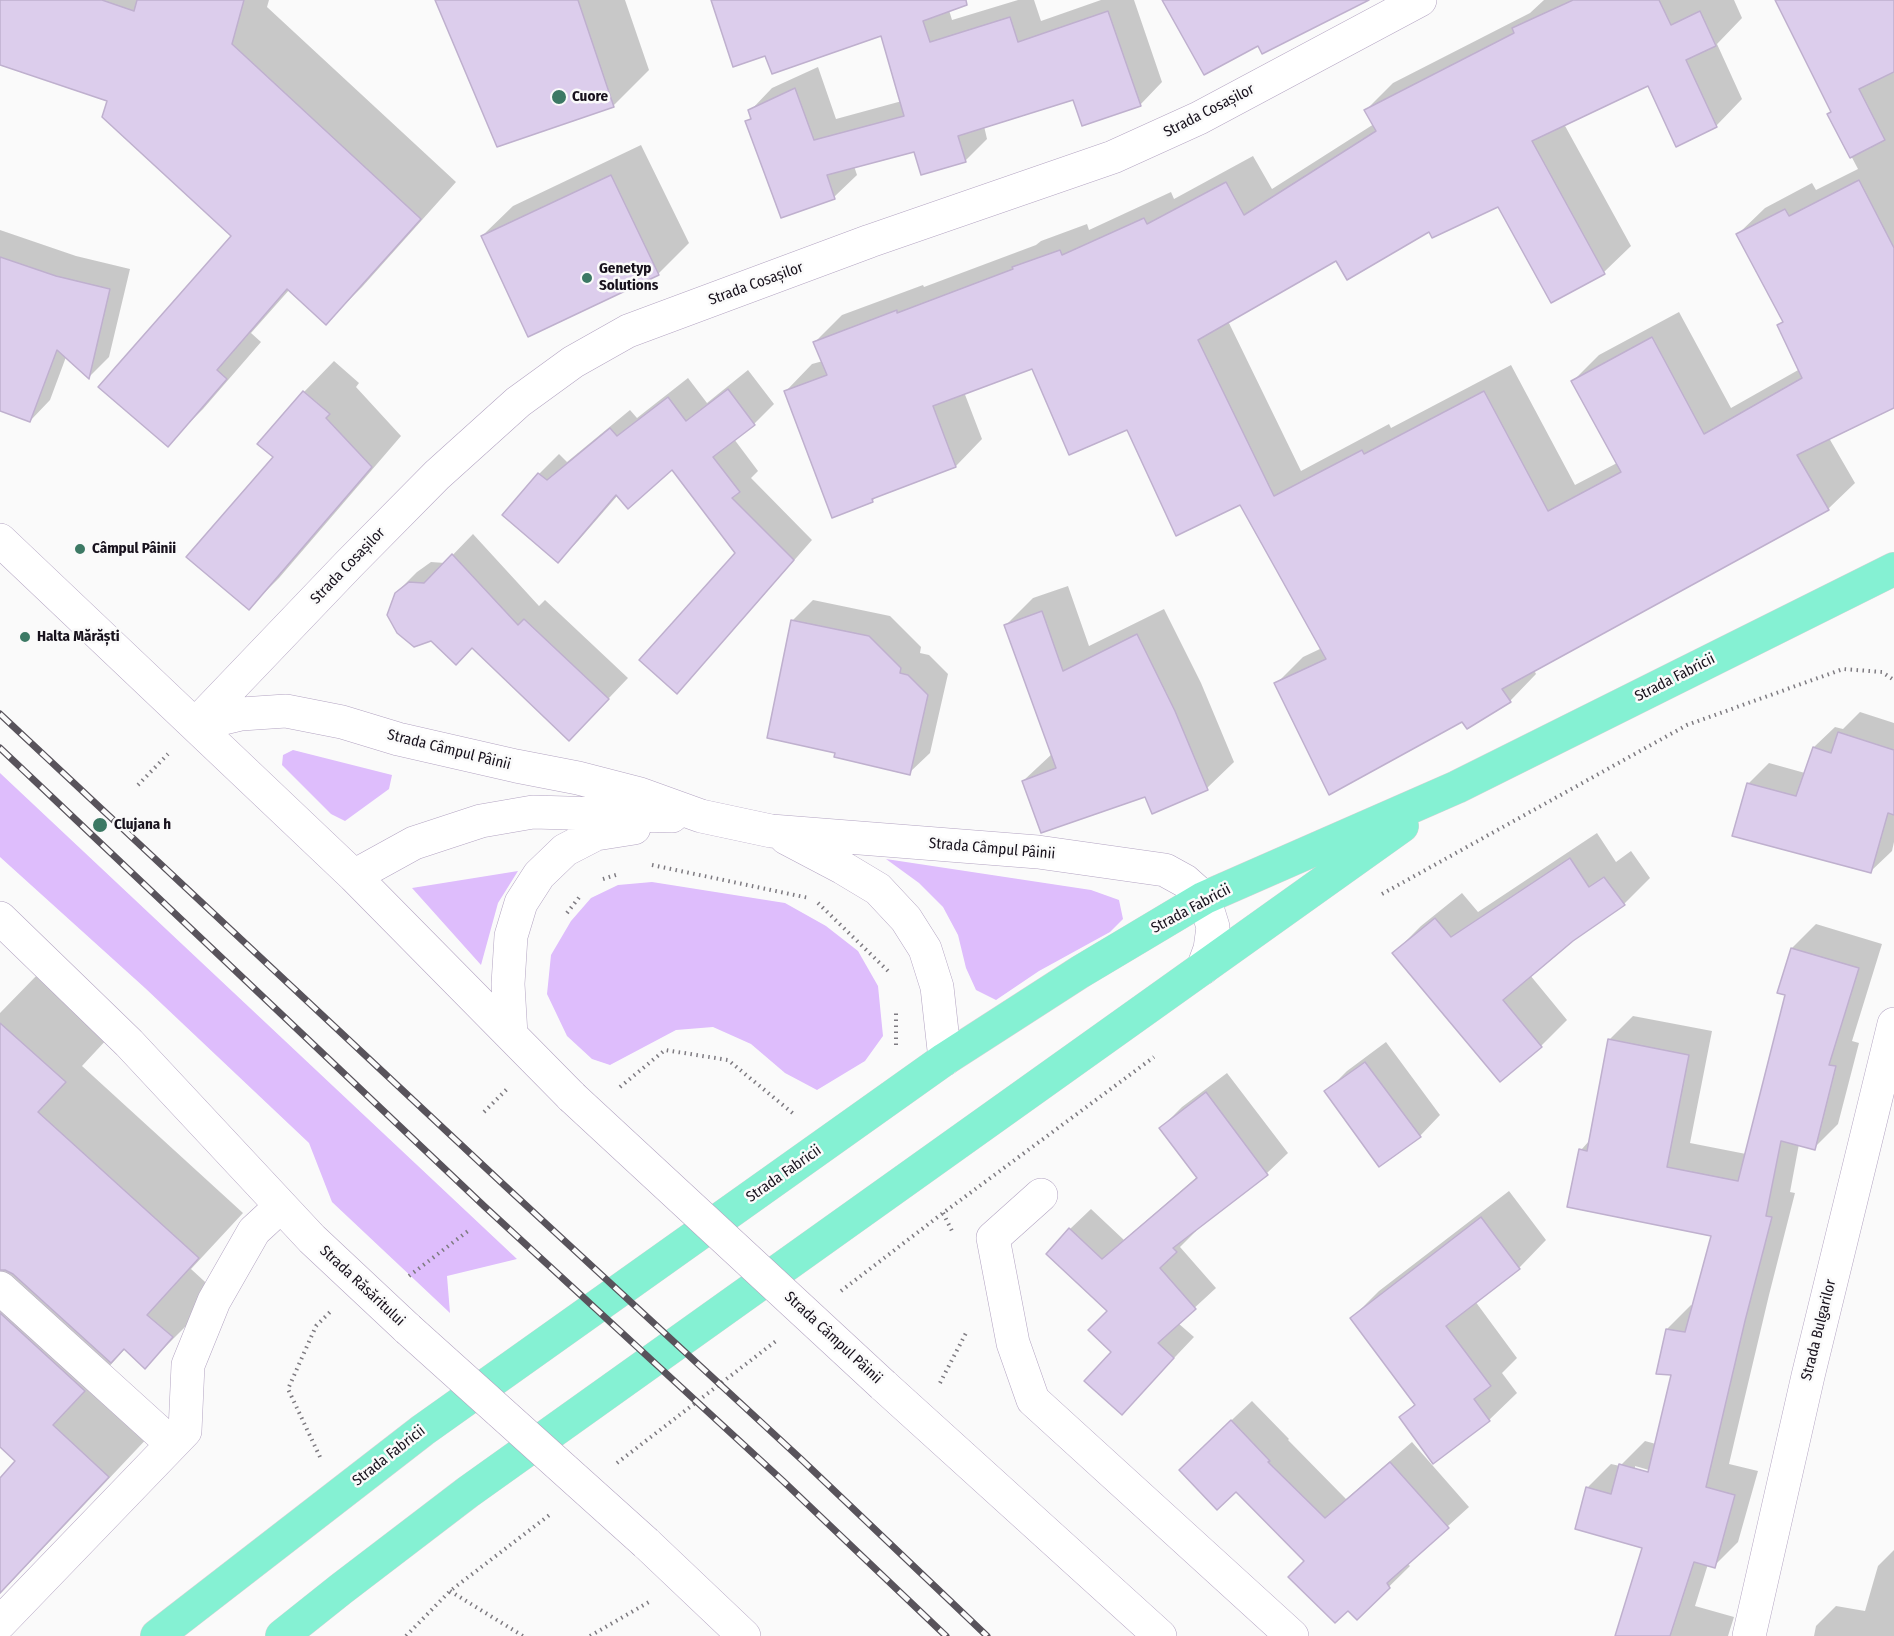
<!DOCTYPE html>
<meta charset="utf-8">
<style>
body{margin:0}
canvas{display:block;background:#fafafa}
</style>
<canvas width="1894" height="1636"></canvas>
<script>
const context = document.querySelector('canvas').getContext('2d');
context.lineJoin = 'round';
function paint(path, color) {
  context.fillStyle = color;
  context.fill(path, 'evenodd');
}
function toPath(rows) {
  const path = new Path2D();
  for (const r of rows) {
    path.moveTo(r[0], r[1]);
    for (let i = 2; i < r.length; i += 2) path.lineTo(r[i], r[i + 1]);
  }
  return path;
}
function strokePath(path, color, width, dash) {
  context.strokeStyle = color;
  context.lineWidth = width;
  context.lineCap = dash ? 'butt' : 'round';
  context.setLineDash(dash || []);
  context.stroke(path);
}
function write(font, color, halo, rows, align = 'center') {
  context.font = font + ' "Fira Sans Condensed",sans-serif';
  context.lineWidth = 5;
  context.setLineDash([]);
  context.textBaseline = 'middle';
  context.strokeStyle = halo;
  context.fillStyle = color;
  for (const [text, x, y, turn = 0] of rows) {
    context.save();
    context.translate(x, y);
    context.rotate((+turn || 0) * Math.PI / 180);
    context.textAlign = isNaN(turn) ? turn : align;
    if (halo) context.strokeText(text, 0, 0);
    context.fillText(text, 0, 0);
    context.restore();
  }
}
const green = toPath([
 [293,750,392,775,389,789,345,821,331,814,282,765,283,755],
 [0,773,517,1259,447,1276,450,1313,332,1202,309,1143,145,988,0,857],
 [886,859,1091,890,1119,900,1123,919,1110,932,1039,971,996,1000,976,990,966,968,958,935,943,907,919,883],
 [518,871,498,903,481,965,412,888],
 [652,882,785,903,826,926,858,951,878,986,883,1036,865,1061,817,1090,785,1073,751,1044,713,1027,676,1030,610,1065,592,1059,567,1036,547,994,551,955,571,921,591,898,618,885]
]);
const shadow = toPath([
 [0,0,269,0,267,7,456,182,362,287,326,323,290,289,251,333,261,342,203,409,167,445,233,236,108,100,0,62],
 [437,0,625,0,649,70,613,106],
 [713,0,946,0,952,20,1018,0,1034,0,1041,21,1101,0,1134,0,1162,82,1140,105,1074,98,984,126,987,139,965,161,915,150,854,166,857,175,834,197,747,121,752,117,750,111,772,88,818,67,836,119,902,101,882,34,766,54],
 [1544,0,1734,0,1742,18,1717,44,1742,99,1716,126,1649,84,1564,124,1631,246,1604,272,1499,205,1429,230,1336,259,1228,321,1301,471,1389,424,1391,428,1511,365,1575,485,1617,463,1573,381,1599,355,1679,312,1731,408,1800,369,1779,325,1783,321,1738,234,1765,208,1812,183,1816,190,1858,169,1829,114,1833,110,1791,0,1894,0,1894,406,1829,438,1855,483,1828,509,1534,670,1536,674,1510,701,1463,720,1276,684,1303,657,1322,648,1241,503,1032,367,964,392,982,439,956,466,878,495,872,501,786,391,812,364,823,361,815,342,842,315,923,285,924,287,1036,245,1041,241,1087,224,1089,230,1171,192,1174,199,1253,156,1272,189,1374,124,1366,110,1393,83,1530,13],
 [641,145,689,243,658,274,482,236,513,206],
 [0,230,76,256,130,269,109,357,89,377,66,357,50,400,30,421,0,410],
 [334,361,359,383,356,387,401,436,279,578,249,608,275,457,259,444,304,392],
 [748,370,774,404,754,424,734,439,758,471,751,478,812,540,696,672,677,692,737,553,673,468,618,495,578,541,558,561,504,514,539,474,559,454,567,462,630,410,637,418,688,378,707,403],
 [473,534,539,606,545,600,628,678,589,719,473,647,396,593,417,572,431,562,445,563],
 [1068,586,1089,646,1164,609,1201,683,1234,762,1207,788,1153,812,1145,795,1023,781,1053,753,1006,625,1033,598],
 [813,600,890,616,921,647,920,653,929,655,948,674,930,753,909,773,836,752,769,737,793,620],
 [1860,712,1894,723,1894,842,1892,851,1871,871,1748,784,1769,763,1805,773,1814,747,1835,727,1843,729],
 [1597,833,1616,862,1631,851,1650,878,1624,904,1572,940,1530,975,1567,1020,1541,1046,1394,953,1421,926,1462,893,1478,912],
 [1816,924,1882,944,1852,1041,1859,1043,1838,1124,1814,1148,1799,1144,1790,1192,1795,1193,1769,1295,1729,1464,1758,1471,1738,1542,1714,1566,1708,1564,1695,1606,1734,1617,1728,1636,1617,1636,1644,1547,1587,1488,1611,1464,1620,1466,1645,1441,1656,1444,1673,1374,1667,1329,1691,1305,1693,1306,1712,1235,1581,1150,1590,1140,1609,1040,1633,1016,1712,1031,1690,1143,1746,1154,1786,994,1792,948],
 [1635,1466,1656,1472,1655,1475,1635,1470],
 [39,973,109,1037,82,1066,243,1213,191,1269,216,1292,190,1322,145,1367,125,1349,97,1380,153,1432,0,1594,0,1480,17,1461,0,1445,0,1013],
 [1386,1042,1440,1115,1420,1136,1326,1092,1347,1071],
 [1227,1073,1288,1153,1267,1173,1195,1229,1196,1231,1180,1247,1216,1288,1178,1323,1194,1337,1122,1413,1109,1311,1070,1229,1091,1209,1124,1240,1198,1176,1161,1128,1182,1107],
 [1509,1191,1546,1240,1519,1268,1475,1301,1517,1358,1502,1373,1517,1393,1489,1420,1401,1417,1416,1403,1352,1318,1379,1291],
 [1252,1401,1289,1439,1288,1440,1346,1499,1412,1442,1469,1507,1407,1563,1410,1566,1357,1618,1306,1561,1201,1449],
 [1894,1550,1894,1636,1814,1636,1816,1626,1836,1606,1865,1611,1878,1566]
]);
const building = toPath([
 [0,0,102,0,134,11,137,0,244,0,232,44,421,219,326,325,287,289,217,370,227,379,168,447,98,387,231,236,102,117,107,101,0,65,0,0],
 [435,0,578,0,614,107,497,147,435,0],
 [711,0,966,0,967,5,923,21,930,42,1010,17,1018,42,1108,11,1141,106,1082,126,1073,100,958,136,966,162,921,175,914,152,827,175,835,199,781,218,745,121,751,119,748,110,795,88,814,140,904,116,881,36,772,74,765,56,733,67,711,0],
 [1162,0,1369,0,1262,54,1258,46,1204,75,1162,0],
 [1573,0,1659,0,1671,25,1700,11,1716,46,1686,60,1717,127,1676,147,1648,86,1532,141,1605,274,1551,303,1498,207,1432,238,1429,232,1347,280,1336,261,1198,340,1274,496,1362,450,1364,454,1484,391,1548,511,1621,472,1571,381,1652,337,1704,434,1802,378,1777,325,1783,322,1736,234,1785,209,1789,216,1859,180,1894,248,1894,408,1797,455,1829,510,1502,689,1511,702,1467,729,1462,722,1329,795,1274,683,1326,659,1240,505,1176,536,1127,430,1069,455,1032,369,933,406,956,467,872,499,873,502,832,518,784,391,827,375,813,342,897,310,897,313,1013,269,1012,267,1060,250,1062,255,1144,218,1147,224,1226,182,1244,215,1376,131,1364,110,1514,33,1512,28,1573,0],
 [1775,0,1894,0,1894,72,1859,89,1885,140,1850,158,1827,114,1831,112,1775,0],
 [611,175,659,275,528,337,481,236,611,175],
 [0,257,56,276,110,289,89,379,57,350,30,422,0,411,0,257],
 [728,389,755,425,713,457,740,492,732,498,794,560,677,694,639,660,735,553,672,470,628,509,616,495,558,563,502,515,538,473,547,480,610,428,617,436,668,397,686,421,728,389],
 [303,391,330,414,326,418,372,467,249,610,186,557,273,457,257,444,303,391],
 [452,554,518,625,524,619,609,699,569,741,472,648,456,665,431,641,414,647,397,633,387,615,395,593,409,582,424,583,452,554],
 [1042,611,1063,671,1137,634,1175,711,1208,790,1152,814,1145,797,1041,833,1022,781,1056,768,1004,625,1042,611],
 [791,620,869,636,901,668,900,673,908,675,928,695,910,775,834,757,835,753,767,738,791,620],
 [1838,732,1894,750,1894,815,1888,813,1871,873,1732,836,1747,783,1796,796,1813,747,1831,753,1838,732],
 [1570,858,1589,887,1604,877,1625,905,1573,941,1503,1000,1542,1047,1500,1082,1392,953,1435,918,1451,937,1570,858],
 [1791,948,1859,968,1829,1065,1836,1066,1815,1150,1781,1141,1766,1216,1772,1217,1745,1321,1706,1487,1735,1495,1715,1568,1694,1562,1670,1636,1615,1636,1642,1548,1575,1529,1586,1487,1611,1494,1619,1464,1648,1472,1671,1375,1656,1374,1666,1329,1685,1332,1711,1236,1567,1207,1579,1149,1587,1151,1608,1039,1689,1055,1667,1167,1738,1181,1785,995,1777,993,1791,948],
 [0,1023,66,1082,38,1112,199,1258,147,1315,173,1337,145,1369,124,1349,111,1363,13,1274,5,1270,0,1270,0,1023],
 [1365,1062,1421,1137,1379,1167,1324,1091,1365,1062],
 [1206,1092,1268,1175,1173,1248,1177,1252,1160,1268,1196,1309,1158,1343,1174,1358,1122,1415,1084,1381,1111,1352,1088,1330,1107,1311,1046,1254,1069,1228,1102,1259,1197,1178,1159,1128,1206,1092],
 [1481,1217,1520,1269,1446,1326,1491,1386,1474,1399,1490,1421,1433,1464,1399,1417,1415,1405,1350,1318,1481,1217],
 [0,1313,85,1391,53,1425,109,1477,0,1593,0,1478,15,1461,0,1447,0,1313],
 [1231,1420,1270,1461,1268,1462,1325,1518,1390,1462,1449,1528,1387,1583,1390,1588,1357,1620,1348,1611,1335,1623,1288,1577,1304,1561,1236,1492,1217,1510,1179,1470,1231,1420]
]);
const path = toPath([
 [138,785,168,754],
 [652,865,809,898],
 [603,879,619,874],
 [1382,894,1687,725,1843,669,1882,672,1894,680],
 [818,903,888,971],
 [567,913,581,895],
 [896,1045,896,1013],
 [620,1087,665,1050,728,1060,795,1115],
 [484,1112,507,1089],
 [943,1213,952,1231],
 [409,1276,468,1231],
 [841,1291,943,1213,1154,1057],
 [940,1383,967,1331],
 [320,1457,288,1389,316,1326,330,1312],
 [617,1463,776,1341],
 [450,1591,523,1636],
 [406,1636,450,1591,552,1513],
 [590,1636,649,1602]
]);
const minor = toPath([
 [0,540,354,876,572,1097],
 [195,725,349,564,437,475,518,402,573,362,628,331,870,241,1113,157,1199,118,1420,0],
 [195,725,241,714,286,711,342,722,398,739,516,766,578,778,640,794,701,816,771,831,1038,852,1165,870,1185,881,1204,898,1213,927,1210,949,1203,968],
 [786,838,843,868,878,889,906,919,925,949,937,987,945,1059],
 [354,876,414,843,481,821,533,812,672,816],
 [0,918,129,1043,312,1239,408,1329],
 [511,1035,508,984,511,936,521,903,539,875,565,850,596,834,634,828],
 [1041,1195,993,1238,1013,1343,1033,1400,1292,1636],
 [0,1288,172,1444],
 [883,1385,1160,1636],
 [646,1543,744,1636],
 [0,1623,185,1431,188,1365,214,1301,254,1231,281,1206],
 [1749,1636,1808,1376,1894,1024]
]);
const major = toPath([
 [157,1636,423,1430,945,1059,1080,972,1204,898,1457,787,1894,569],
 [282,1636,341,1589,468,1492,1402,826]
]);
const rail = toPath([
 [0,714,504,1185,802,1460,987,1636],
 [0,748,484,1206,783,1481,946,1636]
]);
const minorBridge = toPath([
 [572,1097,883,1385],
 [408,1329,646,1543]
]);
const markers = [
 [559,97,8,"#3c7964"],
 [587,278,6,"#3c7964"],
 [80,549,6,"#3c7964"],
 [25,637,6,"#3c7964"],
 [100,825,8,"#3c7964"]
];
const poiNames = [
 ["Cuore",572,97],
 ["Genetyp",599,269],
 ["Solutions",599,286],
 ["Câmpul Pâinii",92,549],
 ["Halta Mărăști",37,637],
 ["Clujana h",114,825]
];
const streetNames = [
 ["Strada Cosașilor",1209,111,-27],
 ["Strada Cosașilor",756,284,-20],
 ["Strada Cosașilor",348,566,-46],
 ["Strada Fabricii",1675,678,-27],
 ["Strada Câmpul Pâinii",449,750,14],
 ["Strada Câmpul Pâinii",992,849,5],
 ["Strada Fabricii",1191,909,-28],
 ["Strada Fabricii",784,1174,-35],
 ["Strada Răsăritului",362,1286,43],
 ["Strada Bulgarilor",1819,1330,-76],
 ["Strada Câmpul Pâinii",833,1338,43],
 ["Strada Fabricii",389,1456,-38]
];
paint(green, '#debdfc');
paint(shadow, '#0003');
paint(building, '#dccdec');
strokePath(building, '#bfb0ce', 1.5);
strokePath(minor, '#b3a4c2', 34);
strokePath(major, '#d5d4d6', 34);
strokePath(path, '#7e7b81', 4, [1.5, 4.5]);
strokePath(minor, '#fff', 33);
strokePath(major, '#85f1d3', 33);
strokePath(rail, '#58535b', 7);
strokePath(rail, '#fafafa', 4.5, [14]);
strokePath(minorBridge, '#b3a4c2', 34, []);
strokePath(minorBridge, '#fff', 33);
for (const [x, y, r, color] of markers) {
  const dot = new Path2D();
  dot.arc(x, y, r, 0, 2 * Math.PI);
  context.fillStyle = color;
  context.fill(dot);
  strokePath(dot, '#fafafa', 2);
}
write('bold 15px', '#18121d', '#fafafa', poiNames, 'left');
write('15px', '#18121d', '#fafafa', streetNames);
</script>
